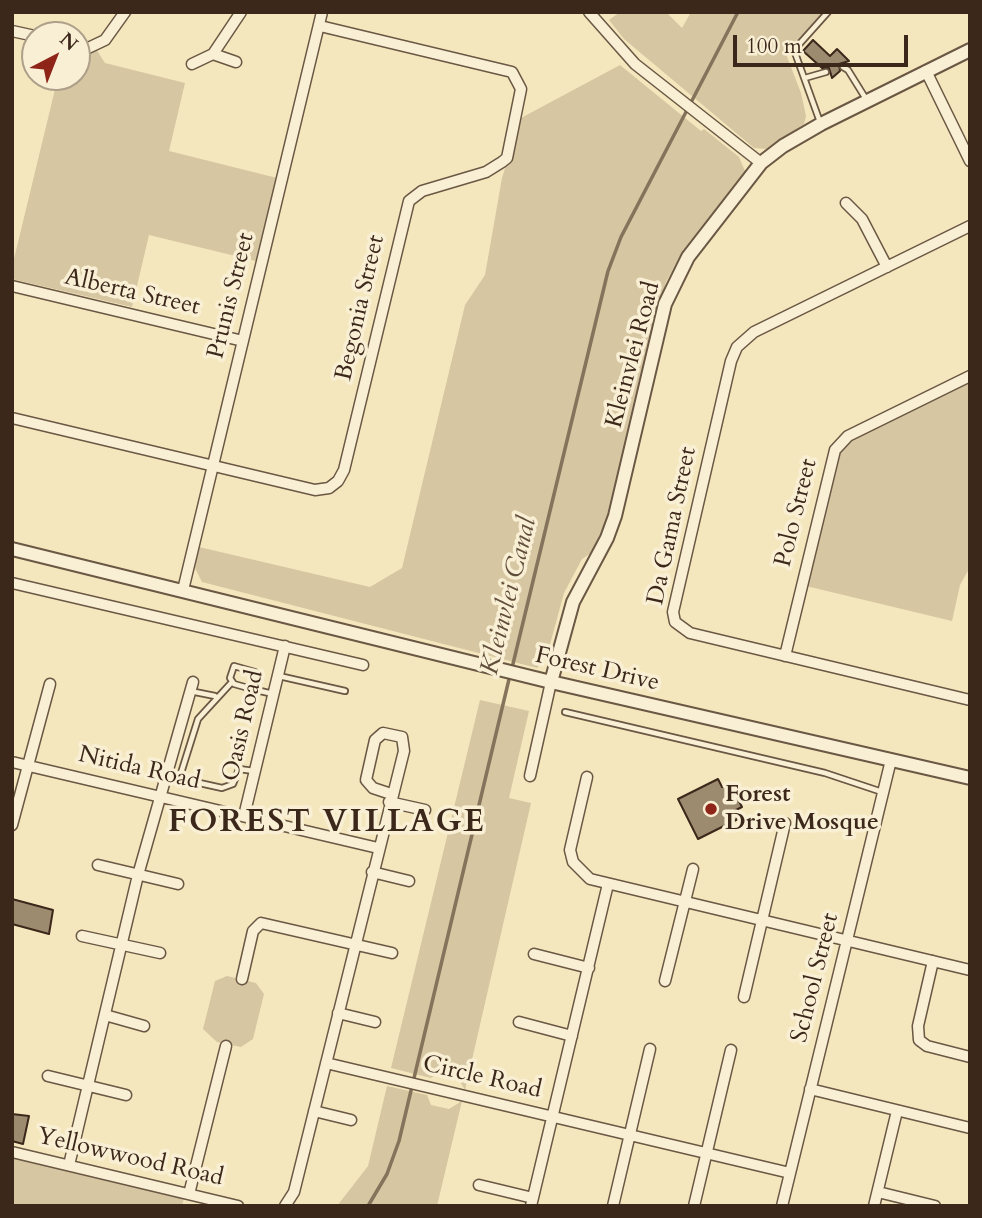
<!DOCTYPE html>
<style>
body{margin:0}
#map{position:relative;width:982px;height:1218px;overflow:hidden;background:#f5e7bd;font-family:Cardo,serif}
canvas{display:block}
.frame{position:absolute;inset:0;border:14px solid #3c271b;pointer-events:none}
.north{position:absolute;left:21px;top:21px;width:70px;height:70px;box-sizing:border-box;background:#f8efd4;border:2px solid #ad9f8a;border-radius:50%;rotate:42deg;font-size:19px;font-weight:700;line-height:28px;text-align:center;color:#3c271b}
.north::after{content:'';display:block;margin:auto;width:24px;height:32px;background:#8f2418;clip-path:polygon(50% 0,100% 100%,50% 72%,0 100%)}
.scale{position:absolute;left:733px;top:35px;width:175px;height:32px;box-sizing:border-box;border:4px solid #3c271b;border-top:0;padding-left:9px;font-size:21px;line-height:24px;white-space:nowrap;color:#3c271b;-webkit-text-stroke:5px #f8efd4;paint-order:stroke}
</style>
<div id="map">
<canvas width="982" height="1218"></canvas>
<div class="frame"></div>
<div class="north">N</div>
<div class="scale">100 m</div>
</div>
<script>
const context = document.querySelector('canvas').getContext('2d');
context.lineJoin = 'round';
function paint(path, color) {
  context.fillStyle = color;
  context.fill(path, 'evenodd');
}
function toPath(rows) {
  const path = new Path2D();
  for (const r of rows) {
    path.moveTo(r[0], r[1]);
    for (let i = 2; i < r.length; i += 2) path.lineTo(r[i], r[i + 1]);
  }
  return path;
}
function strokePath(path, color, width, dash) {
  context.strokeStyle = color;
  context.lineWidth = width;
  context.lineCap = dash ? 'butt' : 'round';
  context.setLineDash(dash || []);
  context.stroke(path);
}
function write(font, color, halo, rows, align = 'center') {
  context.font = font + ' Cardo,serif';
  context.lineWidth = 7;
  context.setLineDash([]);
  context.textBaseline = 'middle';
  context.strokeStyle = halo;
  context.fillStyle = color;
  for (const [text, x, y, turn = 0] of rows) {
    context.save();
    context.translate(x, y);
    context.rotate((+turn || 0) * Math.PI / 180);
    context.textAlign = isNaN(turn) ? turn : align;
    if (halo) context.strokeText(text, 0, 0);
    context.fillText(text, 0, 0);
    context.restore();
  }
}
const green = toPath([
 [620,12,666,12,682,28,691,12,826,12,786,54,801,93,806,116,804,124,766,149,754,148,624,39,609,20],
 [96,49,105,63,185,83,169,151,277,178,256,261,149,235,132,307,12,279,12,267,58,77,77,77,77,50],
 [620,65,701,131,704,129,739,157,745,171,683,250,666,282,607,519,591,553,582,559,564,593,546,659,537,668,202,582,195,568,199,547,370,587,402,568,465,305,485,275,502,178,521,118],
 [970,381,970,567,960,585,952,621,806,586,840,450,852,440],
 [480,700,529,711,509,798,531,803,465,1090,457,1076,439,1072,431,1078,391,1068],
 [227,976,256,983,264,994,253,1039,241,1047,217,1042,203,1029,215,981],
 [387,1086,427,1095,431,1105,449,1109,462,1101,437,1206,337,1206,368,1166],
 [12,1157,184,1198,182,1206,12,1206]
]);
const stream = toPath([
 [512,668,608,271,621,237,738,12],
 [368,1206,387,1174,399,1141,510,675]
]);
const building = toPath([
 [813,40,830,56,837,49,849,61,839,64,840,71,832,78,829,68,822,68,803,51,813,40],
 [718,779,722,787,730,784,742,807,734,811,738,819,698,839,678,799,718,779],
 [12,899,53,910,49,934,12,924,12,899],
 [12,1114,29,1116,23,1144,12,1141,12,1114]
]);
const service = toPath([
 [843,67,848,70,866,99],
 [805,78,826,72],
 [820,122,794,50,828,12],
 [279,676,345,691],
 [232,682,198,719,181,773,186,780,222,788,233,784,239,769,254,771],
 [252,689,255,672,234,666,230,678,234,684,252,689,273,694],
 [190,691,215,696],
 [565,712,825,773,882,792]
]);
const minor = toPath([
 [589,12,635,64,761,163],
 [12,31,35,36],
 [77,46,86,49,105,40,125,12],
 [213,54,236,62],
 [192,64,213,54,241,12],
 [926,71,970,161],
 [846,203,862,219,887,267],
 [970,226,754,332,737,347,731,361,673,612,675,622,690,633,970,700],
 [12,286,243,341],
 [12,418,315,490,329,488,338,481,344,470,409,201,422,191,486,172,502,162,507,158,521,89,512,72,320,26],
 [12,583,363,665],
 [183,590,322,12],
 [785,656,835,450,848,436,970,376],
 [12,762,378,848],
 [530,776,551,682],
 [587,777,570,850,573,862,590,879,970,970],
 [389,802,425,810],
 [244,816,285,646],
 [12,825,50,684],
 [98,865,178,884],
 [372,872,409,881],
 [82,936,160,953],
 [534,954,589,968],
 [933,961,918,1026,919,1040,927,1046,970,1057],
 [242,979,253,931,261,923,392,953],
 [665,981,693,869],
 [744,997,785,823],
 [338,1013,375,1022],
 [105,1015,144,1026],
 [519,1022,572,1036],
 [326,1063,790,1173],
 [48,1076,126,1095],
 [810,1089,970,1128],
 [314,1111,351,1120],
 [12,1152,238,1206],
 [69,1165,138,875,193,682],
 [479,1185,533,1198],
 [878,1192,935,1206],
 [189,1194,226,1046],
 [285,1206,294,1192,404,751,402,737,383,733,375,740,366,780,373,788,391,794],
 [531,1206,608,884],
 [613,1206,650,1049],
 [694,1206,731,1050],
 [782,1206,891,760],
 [874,1206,897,1111]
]);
const tertiary = toPath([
 [12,549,551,682,970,778],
 [551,682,573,602,607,538,615,516,665,304,688,257,761,163,783,146,821,124,970,50]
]);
const markers = [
 [711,809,7,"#8f2418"]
];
const streetNames = [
 ["Alberta Street",132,293,13],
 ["Prunis Street",232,296,-76],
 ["Begonia Street",361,308,-77],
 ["Kleinvlei Road",634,355,-75],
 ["Polo Street",797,513,-76],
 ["Da Gama Street",673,526,-78],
 ["Forest Drive",597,670,13],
 ["Oasis Road",244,726,-77],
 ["Nitida Road",139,769,13],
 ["School Street",816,978,-76],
 ["Circle Road",482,1078,13],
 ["Yellowwood Road",130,1158,13]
];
const poiNames = [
 ["Forest",725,795],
 ["Drive Mosque",725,823]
];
const waterNames = [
 ["Kleinvlei Canal",510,596,-76]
];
const districtNames = [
 ["FOREST VILLAGE",327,824]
];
paint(green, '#d6c6a1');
strokePath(stream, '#85735b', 3.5);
paint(building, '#9c8b6f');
strokePath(building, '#3c271b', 2);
strokePath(service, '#6a5744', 8);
strokePath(minor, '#6a5744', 13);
strokePath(tertiary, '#6a5744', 16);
strokePath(service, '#f8efd4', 4.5);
strokePath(minor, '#f8efd4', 10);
strokePath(tertiary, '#f8efd4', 12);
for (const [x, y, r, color] of markers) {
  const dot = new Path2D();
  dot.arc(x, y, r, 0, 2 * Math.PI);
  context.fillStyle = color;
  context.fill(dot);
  strokePath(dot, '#f8efd4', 2.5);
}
write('24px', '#3c271b', '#f8efd4', streetNames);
write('bold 24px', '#3c271b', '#f8efd4', poiNames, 'left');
write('italic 26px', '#614d3b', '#f8efd4', waterNames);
context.letterSpacing = '2px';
write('bold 32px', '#3c271b', '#f8efd4', districtNames);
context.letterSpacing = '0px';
</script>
